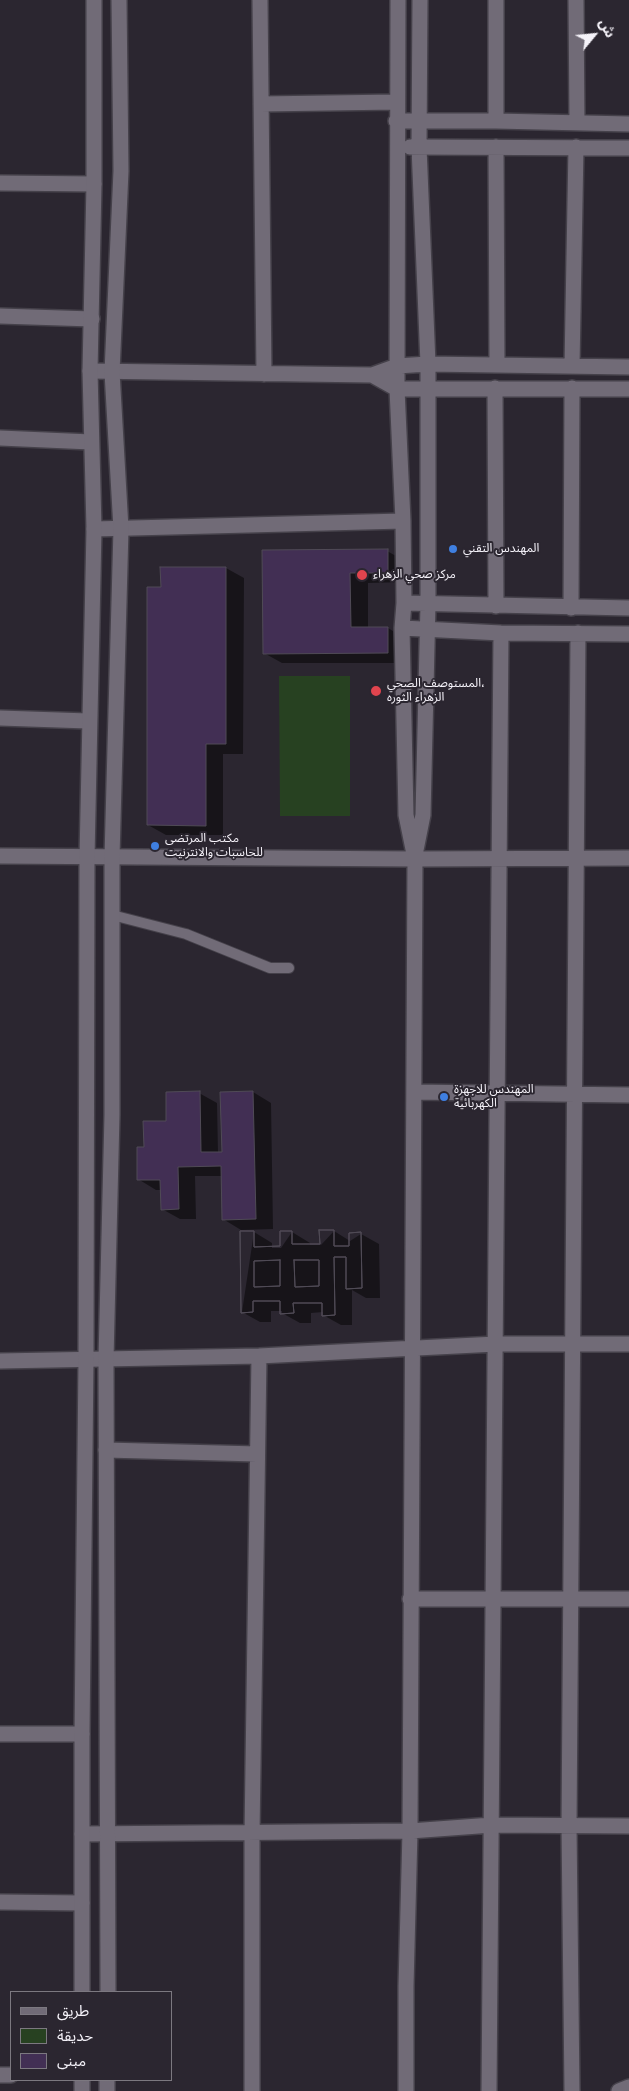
<!DOCTYPE html>
<meta charset="utf-8">
<style>
body{margin:0}
#map{position:relative;width:629px;height:2091px;overflow:hidden;background:#2b2630;font-family:Roboto,"Noto Sans Arabic",sans-serif}
canvas{display:block}
.legend{position:absolute;left:10px;top:1991px;width:162px;height:90px;box-sizing:border-box;background:#2b2630;border:1px solid #7c7880;margin:0;padding:6px 9px;list-style:none;font-size:15px;color:#f5f2f9}
.legend li{display:flex;align-items:center;gap:10px;height:25px}
.legend b{width:25px;border:1px solid #7c7880}
.north{position:absolute;left:569px;top:10px;width:50px;height:50px;-webkit-text-stroke:4px #2b2630;paint-order:stroke;rotate:62deg;font-size:14px;font-weight:700;line-height:20px;text-align:center;color:#f5f2f9}
.north::after{content:'';display:block;margin:auto;width:18px;height:22px;background:#f5f2f9;clip-path:polygon(50% 0,100% 100%,50% 72%,0 100%)}
</style>
<div id="map">
<canvas width="629" height="2091"></canvas>
<ul class="legend">
<li><b style="height:6px;background:#716b77"></b>طريق</li>
<li><b style="height:14px;background:#274121"></b>حديقة</li>
<li><b style="height:14px;background:#422f54"></b>مبنى</li>
</ul>
<div class="north">ش</div>
</div>
<script>
const context = document.querySelector('canvas').getContext('2d');
context.lineJoin = 'round';
function paint(path, color) {
  context.fillStyle = color;
  context.fill(path, 'evenodd');
}
function toPath(rows) {
  const path = new Path2D();
  for (const r of rows) {
    path.moveTo(r[0], r[1]);
    for (let i = 2; i < r.length; i += 2) path.lineTo(r[i], r[i + 1]);
  }
  return path;
}
function strokePath(path, color, width, dash) {
  context.strokeStyle = color;
  context.lineWidth = width;
  context.lineCap = dash ? 'butt' : 'round';
  context.setLineDash(dash || []);
  context.stroke(path);
}
function write(font, color, halo, rows, align = 'center') {
  context.font = font + ' Roboto,"Noto Sans Arabic",sans-serif';
  context.lineWidth = 4;
  context.setLineDash([]);
  context.textBaseline = 'middle';
  context.strokeStyle = halo;
  context.fillStyle = color;
  for (const [text, x, y, turn = 0] of rows) {
    context.save();
    context.translate(x, y);
    context.rotate((+turn || 0) * Math.PI / 180);
    context.textAlign = isNaN(turn) ? turn : align;
    if (halo) context.strokeText(text, 0, 0);
    context.fillText(text, 0, 0);
    context.restore();
  }
}
const green = toPath([
 [279,676,350,676,350,816,280,816]
]);
const shadow = toPath([
 [263,551,387,551,405,561,406,582,368,583,368,628,388,628,406,639,406,663,282,663,264,653],
 [226,568,244,578,243,754,223,754,223,835,166,835,148,825,162,588],
 [253,1092,271,1103,273,1229,241,1230,223,1219,223,1176,195,1176,196,1219,180,1219,162,1209,162,1190,156,1190,138,1179,145,1148,167,1122,199,1093,217,1103,218,1153,223,1153],
 [334,1231,350,1241,361,1234,379,1244,380,1298,366,1298,352,1290,352,1325,341,1325,323,1315,323,1312,311,1313,311,1323,300,1323,282,1313,282,1311,271,1311,271,1322,260,1322,242,1312,254,1232,272,1243,272,1248,281,1248,292,1232,310,1243,310,1245,321,1245]
]);
const building = toPath([
 [388,549,388,573,350,573,351,627,388,627,388,653,263,654,262,550,388,549],
 [160,567,226,567,226,744,206,744,206,826,147,825,147,587,161,587,160,567],
 [200,1091,201,1152,222,1152,220,1092,253,1091,256,1219,222,1220,221,1166,178,1167,179,1209,161,1210,160,1180,137,1180,137,1147,144,1147,143,1121,166,1121,166,1092,200,1091],
 [319,1230,334,1230,334,1246,349,1246,349,1233,361,1232,362,1288,346,1289,346,1257,334,1257,335,1315,322,1316,322,1303,293,1303,294,1313,280,1314,280,1301,253,1301,253,1312,241,1313,240,1231,254,1231,254,1247,280,1246,280,1231,292,1231,292,1244,320,1244,319,1230],
 [280,1260,280,1286,254,1287,254,1261,280,1260],
 [294,1260,319,1260,319,1286,295,1287,294,1260],
 [319,1230,334,1230,334,1246,349,1246,349,1233,361,1232,362,1288,346,1289,346,1257,334,1257,335,1315,322,1316,322,1303,293,1303,294,1313,280,1314,280,1301,253,1301,253,1312,241,1313,240,1231,254,1231,254,1247,280,1246,280,1231,292,1231,292,1244,320,1244,319,1230],
 [280,1260,280,1286,254,1287,254,1261,280,1260],
 [294,1260,319,1260,319,1286,295,1287,294,1260]
]);
const lane = toPath([
 [112,915,186,934,270,968,289,968]
]);
const street = toPath([
 [260,0,264,374],
 [398,0,397,389,403,521,404,603,402,628,406,815,415,859,410,1831,406,1986,406,2091],
 [496,0,496,121],
 [576,0,577,123],
 [261,104,396,102],
 [396,121,496,121,629,124],
 [410,147,629,148],
 [496,147,497,365],
 [0,183,94,184],
 [0,316,92,319],
 [572,366,576,147],
 [90,371,372,375,397,366,428,364,629,367],
 [372,375,397,389,629,389],
 [495,388,496,606],
 [0,438,91,442],
 [94,529,403,521],
 [404,603,629,608],
 [571,608,572,388],
 [402,628,501,633,629,634],
 [0,718,88,721],
 [416,850,423,815,428,604,428,364,419,147,420,0],
 [0,856,415,859,629,858],
 [414,1092,629,1095],
 [0,1361,259,1356,496,1344,629,1344],
 [106,1450,257,1454],
 [410,1599,629,1599],
 [0,1734,82,1734],
 [82,1834,410,1831,492,1825,629,1826],
 [0,1902,82,1903],
 [0,2075,11,2075],
 [252,2091,252,1834,259,1356],
 [489,2091,501,633],
 [572,2091,569,1826,578,633],
 [619,2091,629,2087]
]);
const secondary = toPath([
 [82,1992,82,1734,86,1360,87,857,94,529,90,371,94,184,94,0],
 [108,1992,106,1359,112,1115,112,857,121,529,112,372,121,171,119,0],
 [82,2091,82,2080],
 [107,2091,107,2080]
]);
const markers = [
 [453,549,5,"#3f7fe0"],
 [362,575,6,"#e0444e"],
 [376,691,6,"#e0444e"],
 [155,846,5,"#3f7fe0"],
 [444,1097,5,"#3f7fe0"]
];
const poiNames = [
 ["المهندس التقني",463,549],
 ["مركز صحي الزهراء",373,575],
 ["المستوصف الصحي،",387,684],
 ["الزهراء الثوره",387,698],
 ["مكتب المرتضى",165,839],
 ["للحاسبات والانترنيت",165,853],
 ["المهندس للاجهزة",454,1090],
 ["الكهربائية",454,1104]
];
paint(green, '#274121');
paint(shadow, '#0007');
paint(building, '#422f54');
strokePath(building, '#504b56', 1);
strokePath(lane, '#45414a', 12);
strokePath(street, '#45414a', 18);
strokePath(secondary, '#45414a', 18);
strokePath(lane, '#716b77', 10);
strokePath(street, '#716b77', 15);
strokePath(secondary, '#716b77', 15);
for (const [x, y, r, color] of markers) {
  const dot = new Path2D();
  dot.arc(x, y, r, 0, 2 * Math.PI);
  context.fillStyle = color;
  context.fill(dot);
  strokePath(dot, '#2b2630', 2);
}
write('12px', '#f5f2f9', '#2b2630', poiNames, 'left');
</script>
